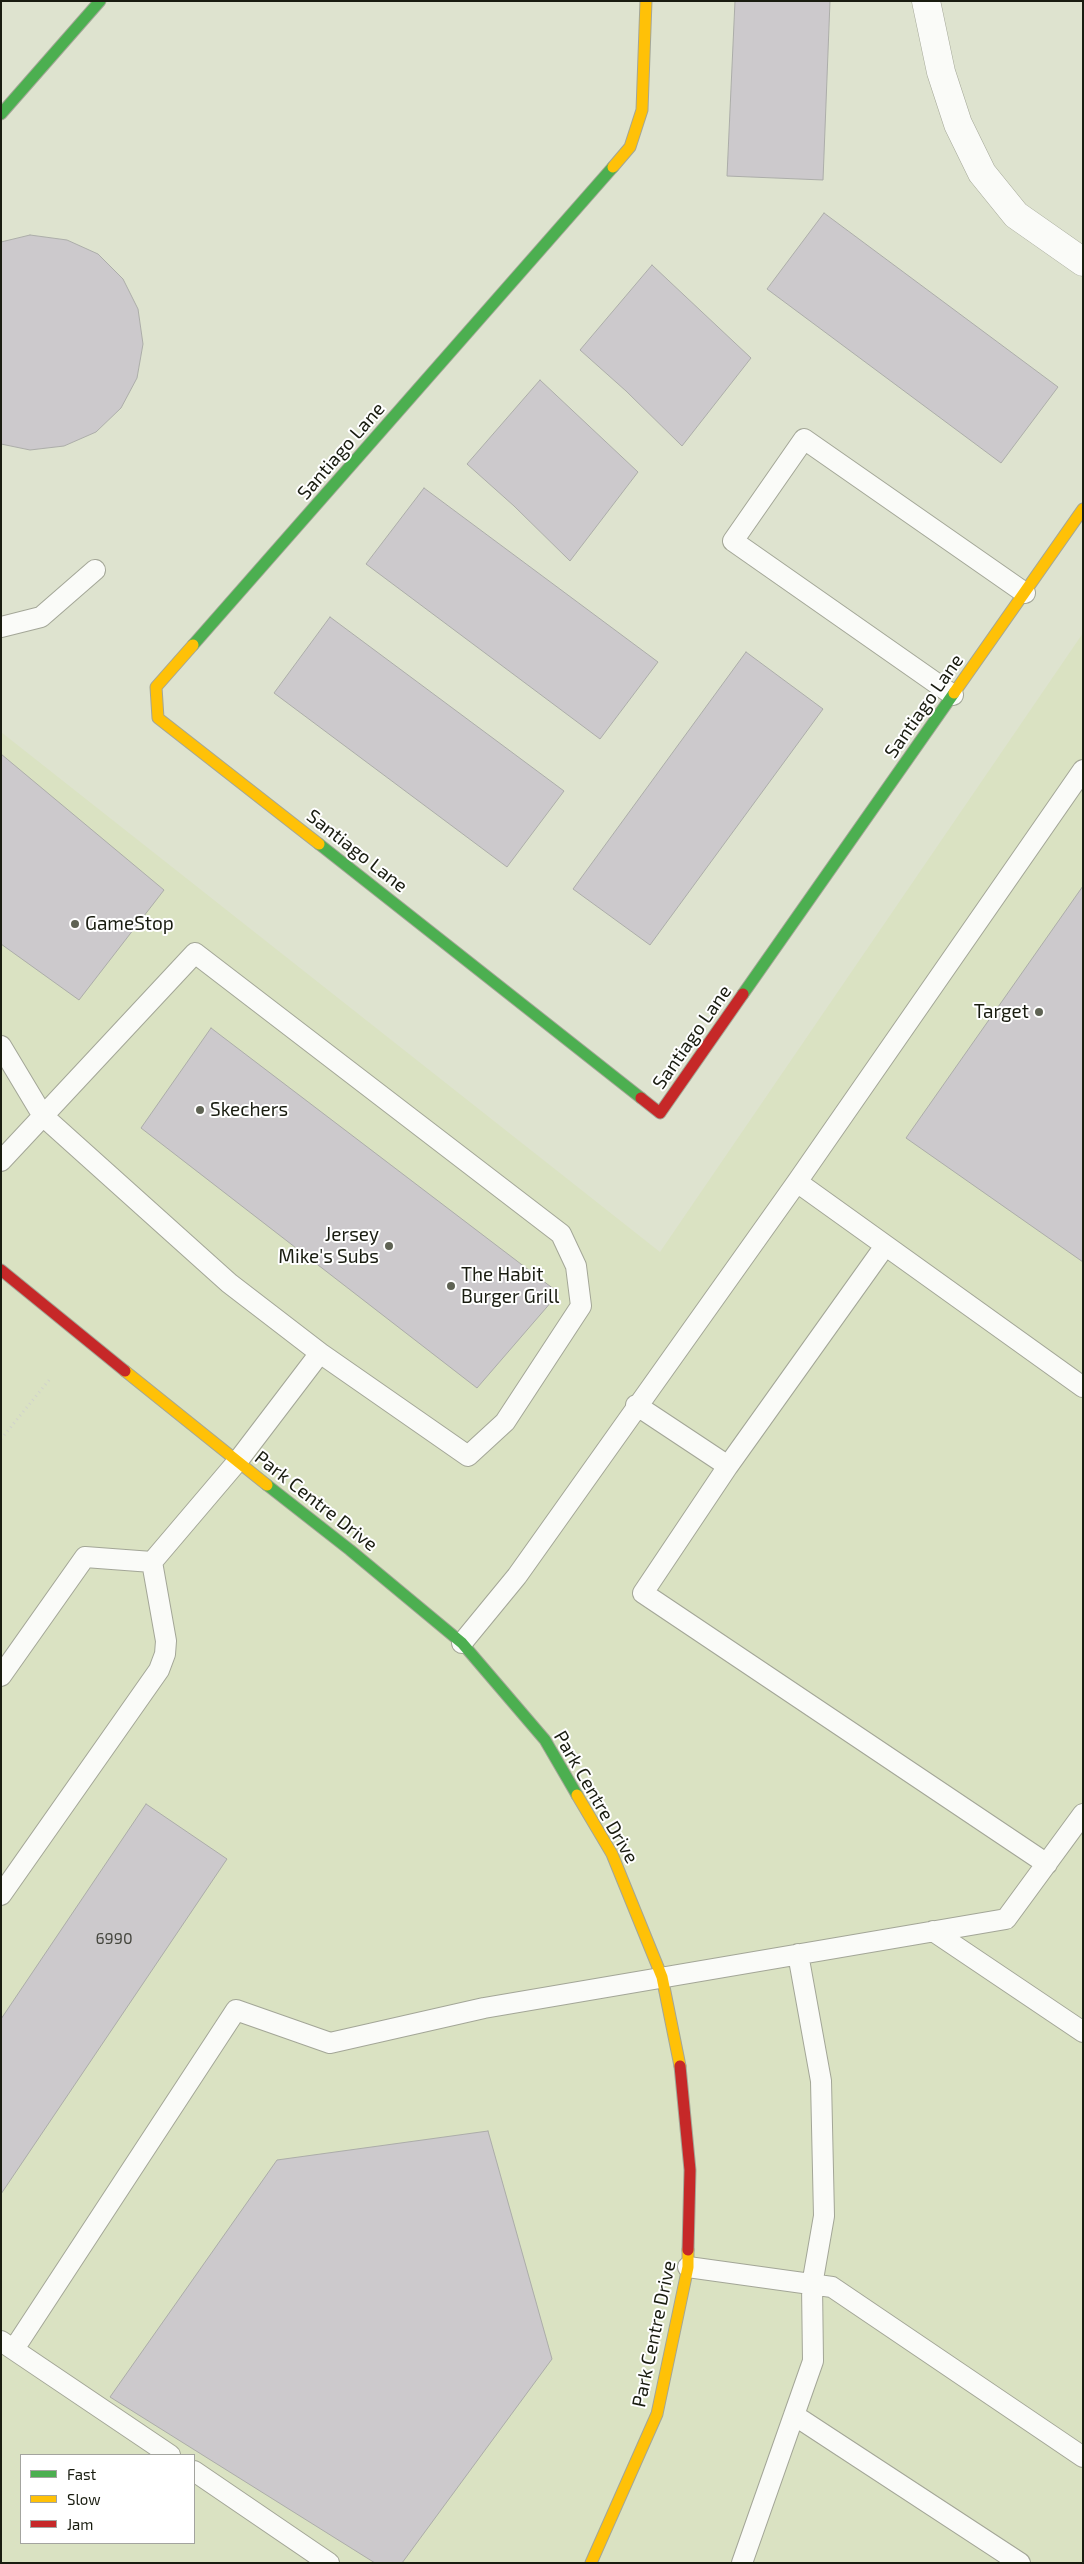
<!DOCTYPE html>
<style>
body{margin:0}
#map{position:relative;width:1084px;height:2564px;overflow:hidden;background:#dee3cf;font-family:"Exo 2",sans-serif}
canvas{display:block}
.frame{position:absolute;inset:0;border:2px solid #191c10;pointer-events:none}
.legend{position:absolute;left:20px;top:2454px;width:175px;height:90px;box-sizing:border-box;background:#fff;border:1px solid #a3a49f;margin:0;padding:6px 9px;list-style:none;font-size:15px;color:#191c10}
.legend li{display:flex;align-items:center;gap:10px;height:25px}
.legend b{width:25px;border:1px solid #a3a49f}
</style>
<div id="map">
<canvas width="1084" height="2564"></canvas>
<div class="frame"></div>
<ul class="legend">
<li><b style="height:6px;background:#4caf50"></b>Fast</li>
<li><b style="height:6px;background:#ffc107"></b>Slow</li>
<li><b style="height:6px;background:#c62828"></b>Jam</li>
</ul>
</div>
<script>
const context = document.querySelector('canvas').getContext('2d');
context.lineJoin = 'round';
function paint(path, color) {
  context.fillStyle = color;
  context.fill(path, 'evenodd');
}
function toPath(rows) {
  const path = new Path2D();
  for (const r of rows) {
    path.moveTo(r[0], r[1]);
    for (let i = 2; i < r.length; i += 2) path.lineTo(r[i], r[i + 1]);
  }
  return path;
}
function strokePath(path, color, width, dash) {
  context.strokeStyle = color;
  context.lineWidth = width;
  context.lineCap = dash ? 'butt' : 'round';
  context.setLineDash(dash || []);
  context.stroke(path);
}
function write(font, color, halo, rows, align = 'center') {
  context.font = font + ' "Exo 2",sans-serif';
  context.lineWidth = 4;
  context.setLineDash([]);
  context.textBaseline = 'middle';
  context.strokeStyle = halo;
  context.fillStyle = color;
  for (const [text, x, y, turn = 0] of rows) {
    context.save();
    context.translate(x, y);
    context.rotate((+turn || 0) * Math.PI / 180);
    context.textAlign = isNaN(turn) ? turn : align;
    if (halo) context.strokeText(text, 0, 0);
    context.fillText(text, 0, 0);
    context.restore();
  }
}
const built = toPath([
 [1083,633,1083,2563,1,2563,1,732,660,1252],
 [21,2455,194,2455,194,2543,21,2543]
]);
const building = toPath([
 [735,1,830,1,823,180,727,176,735,1],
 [824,213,1058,387,1001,463,767,289,824,213],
 [30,235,67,240,98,254,123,279,138,309,143,344,137,378,121,408,96,432,64,446,30,450,1,444,1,242,30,235],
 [652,265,751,358,682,446,626,391,580,350,652,265],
 [540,380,638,472,570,561,514,506,467,464,540,380],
 [424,488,658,662,600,739,366,564,424,488],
 [330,617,564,791,507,867,274,693,330,617],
 [746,652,823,709,650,945,573,889,746,652],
 [1,754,164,890,79,1000,1,944,1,754],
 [1083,886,1083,1262,906,1138,1083,886],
 [211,1028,559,1293,477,1388,141,1128,211,1028],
 [146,1804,227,1859,1,2194,1,2019,146,1804],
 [488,2131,552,2359,402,2563,375,2563,110,2397,277,2160,488,2131]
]);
const path = toPath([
 [1,1439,50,1379]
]);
const lane = toPath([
 [1,627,41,617,95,570],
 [953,695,733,541,804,439,1025,593],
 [1,1046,43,1116,229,1283,320,1353,237,1462,152,1562,85,1557,1,1676],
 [1,1161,195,953,561,1234,576,1266,581,1306,505,1422,468,1456,320,1353],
 [797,1182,1083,1387],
 [636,1405,728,1466,643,1593,1047,1864],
 [728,1466,885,1246],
 [462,1643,517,1576,797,1182,1083,770],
 [1,1895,159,1670,165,1654,166,1641,152,1562],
 [933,1931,1083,2032],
 [688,2267,832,2287,1083,2457],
 [1,2341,170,2455],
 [14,2349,236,2010,330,2043,484,2008,1006,1919,1083,1814],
 [794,2415,1020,2563],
 [194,2471,329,2563],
 [742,2563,813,2361,812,2285,824,2216,821,2081,798,1954]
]);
const street = toPath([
 [926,1,941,72,958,124,982,173,1016,215,1083,262]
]);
const fast = toPath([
 [1,114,100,1],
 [193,645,613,167],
 [319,844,641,1098],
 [743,994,954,693],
 [267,1485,350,1550,462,1643,545,1740,577,1795]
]);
const slow = toPath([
 [613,167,630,147,642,110,646,1],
 [193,645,156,687,158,718,319,844],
 [954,693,1083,509],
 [125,1371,267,1485],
 [577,1795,612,1854,662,1977,680,2066],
 [591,2563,657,2414,688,2267,688,2250]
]);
const jam = toPath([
 [641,1098,660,1113,743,994],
 [1,1270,125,1371],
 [680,2066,690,2170,688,2250]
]);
const markers = [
 [75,924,5,"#5e6253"],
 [1039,1012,5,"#5e6253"],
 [200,1110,5,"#5e6253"],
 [389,1246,5,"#5e6253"],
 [451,1286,5,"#5e6253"]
];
const numberNames = [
 ["6990",114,1939]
];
const streetNames = [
 ["Santiago Lane",341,451,-49],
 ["Santiago Lane",924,706,-55],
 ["Santiago Lane",357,851,38],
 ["Santiago Lane",692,1037,-55],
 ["Park Centre Drive",316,1501,38],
 ["Park Centre Drive",596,1797,60],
 ["Park Centre Drive",654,2334,-78]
];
const poiNames = [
 ["GameStop",85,924],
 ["Target",1029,1012,"right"],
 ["Skechers",210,1110],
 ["Jersey",379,1235,"right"],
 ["Mike's Subs",379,1257,"right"],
 ["The Habit",461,1275],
 ["Burger Grill",461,1297]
];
paint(built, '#dae2c2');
paint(building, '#ccc9cc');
strokePath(building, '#acada9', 1);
strokePath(lane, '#a3a697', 22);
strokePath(street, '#a3a697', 29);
strokePath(fast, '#a3a697', 13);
strokePath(slow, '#a3a697', 13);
strokePath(jam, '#a3a697', 13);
strokePath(path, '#d0d2cc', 3, [1, 4]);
strokePath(lane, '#fafbf8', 20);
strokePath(street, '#fafbf8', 28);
strokePath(fast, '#4caf50', 11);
strokePath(slow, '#ffc107', 11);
strokePath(jam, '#c62828', 11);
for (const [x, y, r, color] of markers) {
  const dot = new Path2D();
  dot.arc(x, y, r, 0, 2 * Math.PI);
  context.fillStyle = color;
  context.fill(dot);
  strokePath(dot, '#fff', 2);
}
write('16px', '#46473f', null, numberNames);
write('19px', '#191c10', '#fff', streetNames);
write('19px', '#191c10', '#fff', poiNames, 'left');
</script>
